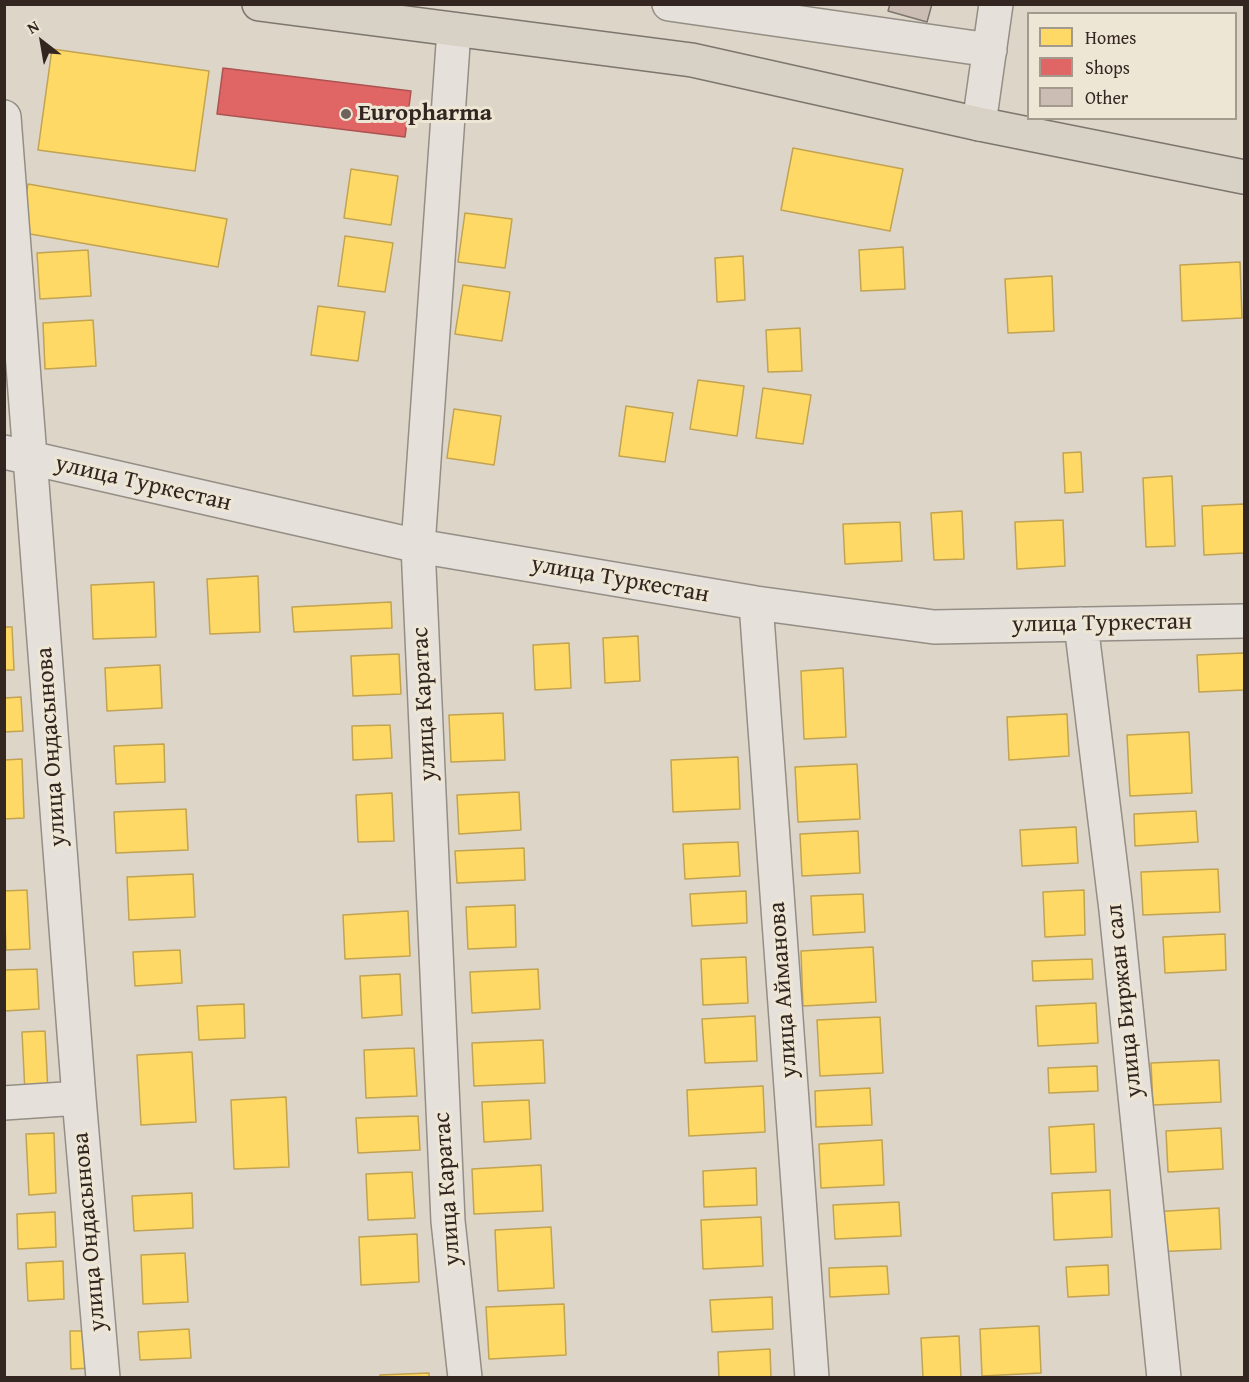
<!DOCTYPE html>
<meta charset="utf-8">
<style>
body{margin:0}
#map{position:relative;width:1249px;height:1382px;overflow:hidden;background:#ddd5c7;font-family:"Gentium Book Plus",serif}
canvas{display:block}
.frame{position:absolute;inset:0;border:6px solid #332621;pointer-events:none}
.legend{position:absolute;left:1027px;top:12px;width:210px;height:108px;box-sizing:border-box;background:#eee6d5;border:2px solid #a3998d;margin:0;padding:8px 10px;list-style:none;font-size:18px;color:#332621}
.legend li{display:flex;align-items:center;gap:12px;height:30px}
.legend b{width:30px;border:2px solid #a3998d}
.north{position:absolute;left:12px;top:12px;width:60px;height:60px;-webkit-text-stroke:4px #eee6d5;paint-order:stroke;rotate:329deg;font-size:16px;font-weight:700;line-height:24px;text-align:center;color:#332621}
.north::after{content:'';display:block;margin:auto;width:21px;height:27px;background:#332621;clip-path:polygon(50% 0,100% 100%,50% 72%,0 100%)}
</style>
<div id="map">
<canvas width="1249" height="1382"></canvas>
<div class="frame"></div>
<ul class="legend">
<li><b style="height:16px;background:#ffd966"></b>Homes</li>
<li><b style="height:16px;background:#e06666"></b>Shops</li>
<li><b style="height:16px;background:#cbbdb3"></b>Other</li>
</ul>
<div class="north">N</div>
</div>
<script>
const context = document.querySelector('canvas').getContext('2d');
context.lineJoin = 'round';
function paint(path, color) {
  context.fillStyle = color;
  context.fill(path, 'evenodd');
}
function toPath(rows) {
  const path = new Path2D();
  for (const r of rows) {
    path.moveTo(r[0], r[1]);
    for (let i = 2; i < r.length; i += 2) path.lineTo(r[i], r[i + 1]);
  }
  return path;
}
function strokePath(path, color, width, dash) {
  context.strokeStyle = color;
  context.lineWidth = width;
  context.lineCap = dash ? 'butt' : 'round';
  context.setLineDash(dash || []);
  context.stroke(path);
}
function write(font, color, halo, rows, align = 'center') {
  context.font = font + ' "Gentium Book Plus",serif';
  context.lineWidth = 6;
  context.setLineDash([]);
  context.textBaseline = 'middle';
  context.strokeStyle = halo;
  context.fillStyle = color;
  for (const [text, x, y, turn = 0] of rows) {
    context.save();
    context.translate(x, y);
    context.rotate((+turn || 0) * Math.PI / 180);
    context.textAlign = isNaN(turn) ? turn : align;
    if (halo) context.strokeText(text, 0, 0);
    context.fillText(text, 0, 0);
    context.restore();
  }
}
const homes = toPath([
 [52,49,209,71,195,171,38,150,52,49],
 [793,148,903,169,890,231,781,210,793,148],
 [351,169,398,176,391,225,344,218,351,169],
 [28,184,227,219,218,267,19,232,28,184],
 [465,213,512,219,505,268,458,262,465,213],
 [345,236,393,243,385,292,338,286,345,236],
 [903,247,905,289,861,291,859,250,903,247],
 [88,250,91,296,40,299,37,253,88,250],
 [743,256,745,300,717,302,715,258,743,256],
 [1240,262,1242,318,1182,321,1180,265,1240,262],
 [1052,276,1054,331,1008,333,1005,279,1052,276],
 [463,285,510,292,502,341,455,334,463,285],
 [318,306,365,312,358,361,311,355,318,306],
 [93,320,96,366,45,369,43,323,93,320],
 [800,328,802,371,768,372,766,330,800,328],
 [698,380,744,386,737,436,690,429,698,380],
 [763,388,811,395,803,444,756,438,763,388],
 [626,406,673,413,665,462,619,456,626,406],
 [454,409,501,416,494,465,447,458,454,409],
 [1081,452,1083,492,1065,493,1063,453,1081,452],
 [1172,476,1175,546,1146,547,1143,478,1172,476],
 [1244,504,1244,553,1204,555,1202,506,1244,504],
 [962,511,964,559,934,560,931,513,962,511],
 [1063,520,1065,566,1017,569,1015,522,1063,520],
 [900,522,902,561,845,564,843,524,900,522],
 [258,576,260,632,210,634,207,579,258,576],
 [154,582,156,637,93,639,91,585,154,582],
 [391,602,392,628,294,632,292,607,391,602],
 [4,627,12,627,14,670,4,670,4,627],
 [638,636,640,681,605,683,603,638,638,636],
 [569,643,571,688,535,690,533,645,569,643],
 [1244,653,1244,690,1199,692,1197,655,1244,653],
 [399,654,401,694,353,696,351,656,399,654],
 [160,665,162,708,107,711,105,668,160,665],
 [843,668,846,737,804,739,801,671,843,668],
 [21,697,23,731,4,732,4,698,21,697],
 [503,713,505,760,451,762,449,715,503,713],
 [1067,714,1069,756,1009,760,1007,717,1067,714],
 [390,725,392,758,353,760,352,726,390,725],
 [1189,732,1192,793,1130,796,1127,735,1189,732],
 [164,744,165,782,116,784,114,746,164,744],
 [738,757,740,809,673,812,671,760,738,757],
 [22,759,24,818,4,819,4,760,22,759],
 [857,764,860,819,798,822,795,767,857,764],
 [519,792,521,830,459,834,457,795,519,792],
 [392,793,394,841,358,842,356,795,392,793],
 [186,809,188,850,116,853,114,812,186,809],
 [1196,811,1198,842,1135,846,1134,814,1196,811],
 [1076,827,1078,863,1022,866,1020,830,1076,827],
 [858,831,860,873,802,876,800,834,858,831],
 [738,842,740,876,685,879,683,844,738,842],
 [524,848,525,880,457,883,455,851,524,848],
 [1218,869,1220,912,1143,915,1141,872,1218,869],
 [193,874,195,917,129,920,127,877,193,874],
 [27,890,30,949,6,950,4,891,27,890],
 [1084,890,1085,935,1045,937,1043,892,1084,890],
 [746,891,747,923,692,926,690,894,746,891],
 [863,894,865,932,813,935,811,896,863,894],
 [515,905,516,947,468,949,466,907,515,905],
 [408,911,410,956,345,959,343,915,408,911],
 [1225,934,1226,970,1165,973,1163,937,1225,934],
 [873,947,876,1002,803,1006,801,951,873,947],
 [180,950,182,983,135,986,133,952,180,950],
 [746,957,748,1003,703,1005,701,959,746,957],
 [1092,959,1093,979,1033,981,1032,961,1092,959],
 [37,969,39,1009,4,1011,4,970,37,969],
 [538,969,540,1009,472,1013,470,972,538,969],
 [400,974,402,1015,362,1018,360,976,400,974],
 [1096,1003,1098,1043,1038,1046,1036,1006,1096,1003],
 [244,1004,245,1038,199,1040,197,1006,244,1004],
 [755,1016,757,1061,705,1063,702,1019,755,1016],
 [880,1017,883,1073,820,1076,817,1020,880,1017],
 [45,1031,48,1092,25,1093,22,1032,45,1031],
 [543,1040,545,1083,474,1086,472,1043,543,1040],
 [414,1048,417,1096,366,1098,364,1050,414,1048],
 [192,1052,196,1122,141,1125,137,1055,192,1052],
 [1219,1060,1221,1102,1153,1105,1151,1063,1219,1060],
 [1097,1066,1098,1091,1049,1093,1048,1068,1097,1066],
 [763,1086,765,1132,689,1136,687,1090,763,1086],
 [870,1088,872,1125,816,1127,815,1091,870,1088],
 [286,1097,289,1167,234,1169,231,1100,286,1097],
 [529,1100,531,1139,484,1142,482,1102,529,1100],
 [418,1116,420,1150,358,1153,356,1118,418,1116],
 [1094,1124,1096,1172,1051,1174,1049,1127,1094,1124],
 [1221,1128,1223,1169,1168,1172,1166,1131,1221,1128],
 [54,1133,56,1193,29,1195,26,1134,54,1133],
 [882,1140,884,1185,821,1188,819,1144,882,1140],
 [541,1165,543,1211,474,1214,472,1169,541,1165],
 [756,1168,757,1205,704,1207,703,1171,756,1168],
 [412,1172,415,1218,368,1220,366,1174,412,1172],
 [1110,1190,1112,1237,1054,1240,1052,1193,1110,1190],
 [192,1193,193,1228,134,1231,132,1196,192,1193],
 [899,1202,901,1236,835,1239,833,1205,899,1202],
 [1219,1208,1221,1249,1153,1252,1151,1212,1219,1208],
 [55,1212,56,1247,18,1249,17,1214,55,1212],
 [761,1217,763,1266,703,1269,701,1220,761,1217],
 [551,1227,554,1288,498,1291,495,1230,551,1227],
 [417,1234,419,1282,361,1285,359,1237,417,1234],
 [185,1253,188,1302,143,1304,141,1255,185,1253],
 [63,1261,64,1299,28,1301,26,1263,63,1261],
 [1108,1265,1109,1295,1068,1297,1066,1267,1108,1265],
 [887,1266,889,1294,830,1297,829,1268,887,1266],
 [772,1297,773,1329,712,1332,710,1300,772,1297],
 [564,1304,566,1355,489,1359,486,1307,564,1304],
 [1039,1326,1041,1373,982,1376,980,1329,1039,1326],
 [189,1329,191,1358,140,1360,138,1332,189,1329],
 [70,1331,90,1331,92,1368,71,1369,70,1331],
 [959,1336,961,1378,923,1378,921,1338,959,1336],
 [770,1349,771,1378,719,1378,718,1352,770,1349],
 [429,1373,429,1378,380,1378,380,1375,429,1373]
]);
const shops = toPath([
 [223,68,411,91,405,137,217,114,223,68]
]);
const building = toPath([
 [890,4,932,4,927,22,888,11,890,4]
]);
const minor = toPath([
 [669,4,990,50],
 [454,30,418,546,448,1221,465,1378],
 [4,117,79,1098,103,1378],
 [979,124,996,4],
 [4,452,418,546,756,603,934,627,1244,621],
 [756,603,812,1378],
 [1081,624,1116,910,1164,1378],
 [4,1103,79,1098]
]);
const highway = toPath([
 [259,4,692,60,979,124,1244,177]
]);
const markers = [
 [346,114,6,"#6e635b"]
];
const poiNames = [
 ["Europharma",358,114]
];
const streetNames = [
 ["улица Туркестан",143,484,13],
 ["улица Туркестан",620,580,10],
 ["улица Туркестан",1102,624,-1],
 ["улица Каратас",425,704,-93],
 ["улица Ондасынова",52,747,-94],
 ["улица Айманова",784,990,-94],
 ["улица Биржан сал",1125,1001,-96],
 ["улица Каратас",448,1189,-94],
 ["улица Ондасынова",90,1232,-95]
];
paint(homes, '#ffd966');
strokePath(homes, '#c2a351', 1.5);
paint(shops, '#e06666');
strokePath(shops, '#ac5351', 1.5);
paint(building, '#cbbdb3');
strokePath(building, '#7c766f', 1.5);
strokePath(minor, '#948e86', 36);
strokePath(highway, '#7c766f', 36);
strokePath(minor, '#e5e1da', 33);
strokePath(highway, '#d8d1c5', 33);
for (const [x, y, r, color] of markers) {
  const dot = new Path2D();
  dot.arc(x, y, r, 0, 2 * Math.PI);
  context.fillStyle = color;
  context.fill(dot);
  strokePath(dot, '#eee6d5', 2);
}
write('bold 24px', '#332621', '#eee6d5', poiNames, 'left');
write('24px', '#332621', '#eee6d5', streetNames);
</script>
